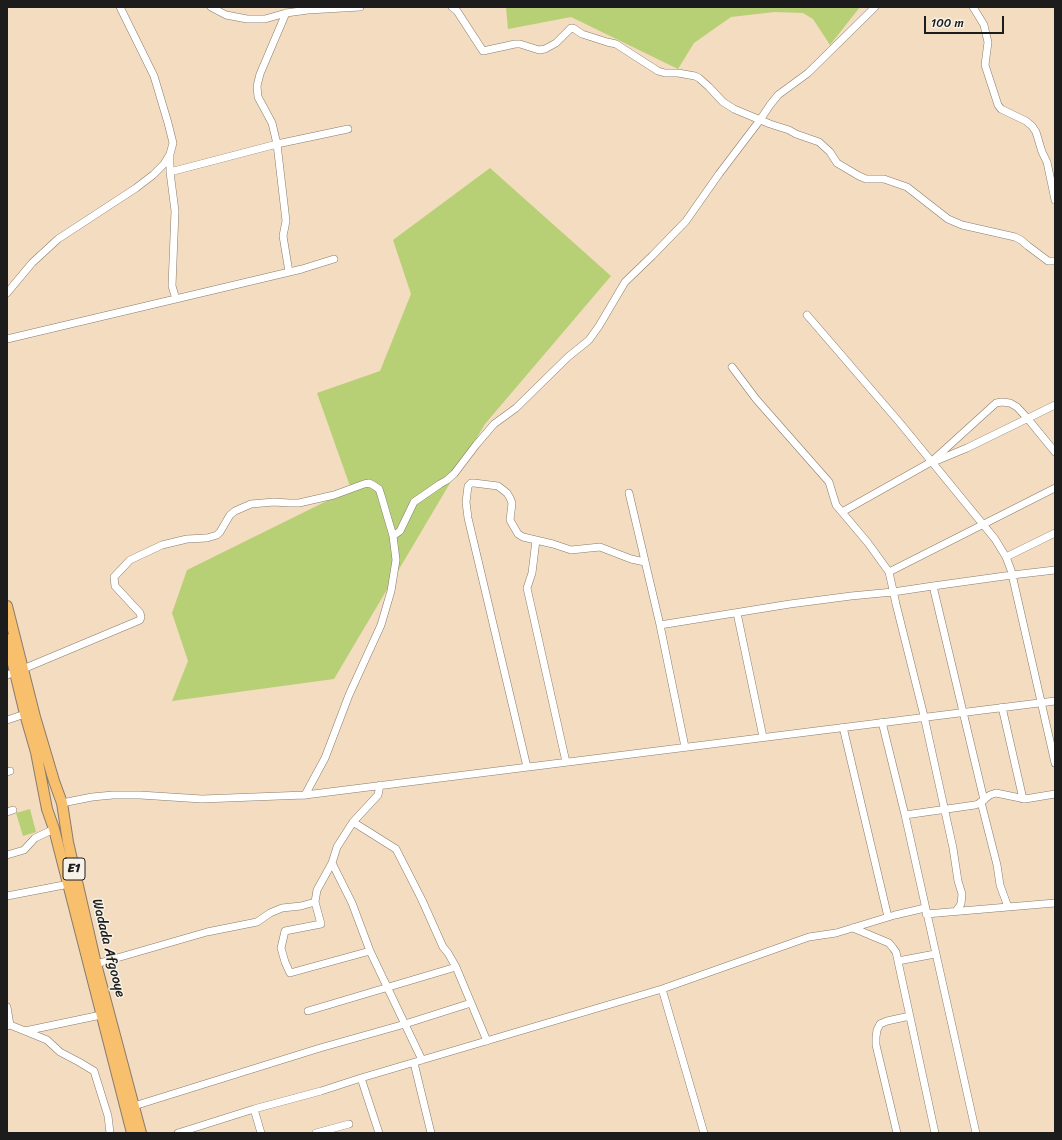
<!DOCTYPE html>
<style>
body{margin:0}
#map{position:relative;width:1062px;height:1140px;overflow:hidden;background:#f3dcbf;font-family:Sriracha,sans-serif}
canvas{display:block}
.frame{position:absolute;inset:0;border:8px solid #1c1c1c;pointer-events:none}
.scale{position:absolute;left:924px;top:16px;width:80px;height:18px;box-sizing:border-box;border:2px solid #1c1c1c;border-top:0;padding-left:5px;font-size:12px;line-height:14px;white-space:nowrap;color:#1c1c1c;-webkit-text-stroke:3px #f7f3e8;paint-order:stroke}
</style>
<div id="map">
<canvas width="1062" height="1140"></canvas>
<div class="frame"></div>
<div class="scale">100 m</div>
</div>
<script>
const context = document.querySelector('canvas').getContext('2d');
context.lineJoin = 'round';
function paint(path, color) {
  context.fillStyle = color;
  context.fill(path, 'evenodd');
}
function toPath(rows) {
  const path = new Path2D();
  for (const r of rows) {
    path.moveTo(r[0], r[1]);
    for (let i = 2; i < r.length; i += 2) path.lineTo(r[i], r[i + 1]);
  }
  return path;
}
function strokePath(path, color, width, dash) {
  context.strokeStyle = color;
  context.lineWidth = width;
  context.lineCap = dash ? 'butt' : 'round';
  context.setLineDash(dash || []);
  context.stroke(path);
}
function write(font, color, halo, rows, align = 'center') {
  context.font = font + ' Sriracha,sans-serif';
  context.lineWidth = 3;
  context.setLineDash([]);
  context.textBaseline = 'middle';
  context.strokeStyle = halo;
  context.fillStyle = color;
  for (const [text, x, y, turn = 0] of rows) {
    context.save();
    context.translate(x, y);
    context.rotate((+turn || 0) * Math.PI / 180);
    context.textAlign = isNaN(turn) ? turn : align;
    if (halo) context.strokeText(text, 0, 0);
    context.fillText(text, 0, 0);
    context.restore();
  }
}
const green = toPath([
 [506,7,860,7,830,45,813,19,803,13,774,12,731,17,694,43,678,69,571,17,508,29],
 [490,168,611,276,485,424,334,679,172,701,188,661,172,613,187,570,351,489,317,393,380,371,411,294,393,240],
 [30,809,36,832,23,836,16,813]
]);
const minor = toPath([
 [120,7,154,76,168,123,173,143,170,154,170,172,175,211,172,286,176,299],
 [211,7,226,15,247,19,265,19,286,13,308,10,360,7],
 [452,7,457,11,483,51,515,44,520,44,539,50,545,49,556,43,571,28,573,28,582,34,607,42,616,44,658,71,665,73,678,73,695,76,699,78,709,87,723,102,734,109,770,124,789,130,796,134,819,142,830,152,837,163,859,176,866,179,884,179,907,187,948,219,962,225,1015,237,1021,240,1028,246,1048,261,1055,261],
 [973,7,984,25,986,34,988,42,985,65,998,105,1001,109,1026,121,1032,126,1036,132,1042,152,1047,162,1055,200],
 [286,13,260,74,257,86,258,97,272,123,277,144,286,221,283,236,289,272],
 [170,172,277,144,348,129],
 [7,293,32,263,58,239,136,188,153,175,164,164,170,154],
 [807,315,900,423,995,539,1006,557,1011,570,1055,763],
 [7,339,302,269,334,259],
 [732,367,756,399,829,482,836,505,868,543,889,572,896,604,924,716,953,848,958,881,962,894,961,904,956,911],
 [934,461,938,460,967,448,1055,405],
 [629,493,660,625,685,747],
 [842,512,931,462,996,403,1002,402,1010,403,1017,407,1028,419,1055,452],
 [393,536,400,531,414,502,440,484,447,480,454,474,476,445,494,424,516,408,568,357,589,340,599,326,625,282,652,256,686,221,719,174,760,120,770,105,778,95,808,73,875,7],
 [536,540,532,573,527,588,566,762],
 [1006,557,1055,533],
 [889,572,1055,488],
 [737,613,763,737],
 [660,625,790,604,851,596,893,592,933,586],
 [23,669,140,620,141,617,140,613,115,586,114,577,130,560,162,545,187,539,207,538,217,535,220,532,230,515,235,511,251,504,274,502,289,503,299,503,334,495,364,484,369,483,373,485,379,489,381,495,393,536,396,560,391,591,381,625,349,695,325,758,305,795],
 [7,675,15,672],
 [1002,707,1023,799],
 [7,720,25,714],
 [882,722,905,815,976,1133],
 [843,727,888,917],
 [527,767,468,518,466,502,468,486,471,483,474,483,498,486,507,493,510,498,512,503,510,520,518,534,523,537,553,544,571,550,600,547,631,559,645,562],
 [7,772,10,771],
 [984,800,933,586,1012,575,1055,570],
 [981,802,997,865,1000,885,1008,907],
 [62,803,92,797,113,795,140,795,202,799,305,795,1055,701],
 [7,812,13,810],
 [905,815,975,805,978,804,990,795,996,793,1025,799,1055,794],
 [353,822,396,849,422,900,443,947,448,953,456,967,487,1041],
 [7,855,24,850,35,838,54,829],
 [332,863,352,903,370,951,422,1060],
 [7,896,69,884],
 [926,914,1055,903],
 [853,928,889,943,893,948,896,952,935,1133],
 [370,951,290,973,285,962,281,948,285,931,321,924,315,902,317,890,332,863,337,847,353,822,378,795,380,785],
 [898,961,935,954],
 [96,964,207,932,257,922,270,913,282,908,301,906,315,902],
 [662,989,704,1133],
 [7,1007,10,1025],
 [308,1011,456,967],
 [7,1026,10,1025,25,1031,101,1015],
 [25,1031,47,1040,60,1052,79,1062,94,1071,108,1116,110,1133],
 [414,1063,431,1133],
 [361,1078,379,1133],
 [134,1106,320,1048,405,1024,471,1003],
 [254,1109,261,1133],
 [178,1133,254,1109,321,1091,361,1078,662,989,809,937,836,933,895,915,925,908],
 [316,1133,349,1124],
 [897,1133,876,1045,876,1037,877,1030,880,1024,887,1021,910,1016]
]);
const highway = toPath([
 [7,606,35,717,54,781,62,803,68,842,96,964,141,1133],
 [7,639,25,714,36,752,47,809,54,829,132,1133]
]);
const shields = [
 [74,869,22]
];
const shieldNames = [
 ["E1",74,869]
];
const streetNames = [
 ["Wadada Afgooye",108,948,76]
];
paint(green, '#b7d075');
strokePath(minor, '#887c6e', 8);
strokePath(highway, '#887c6e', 12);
strokePath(minor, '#fff', 7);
strokePath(highway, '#f8bf6c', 10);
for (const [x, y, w] of shields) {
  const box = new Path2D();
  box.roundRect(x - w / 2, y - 11, w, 22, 3);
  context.fillStyle = '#f7f3e8';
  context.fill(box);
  strokePath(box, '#1c1c1c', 1);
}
write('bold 13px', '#1c1c1c', null, shieldNames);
write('14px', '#1c1c1c', '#f7f3e8', streetNames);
</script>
